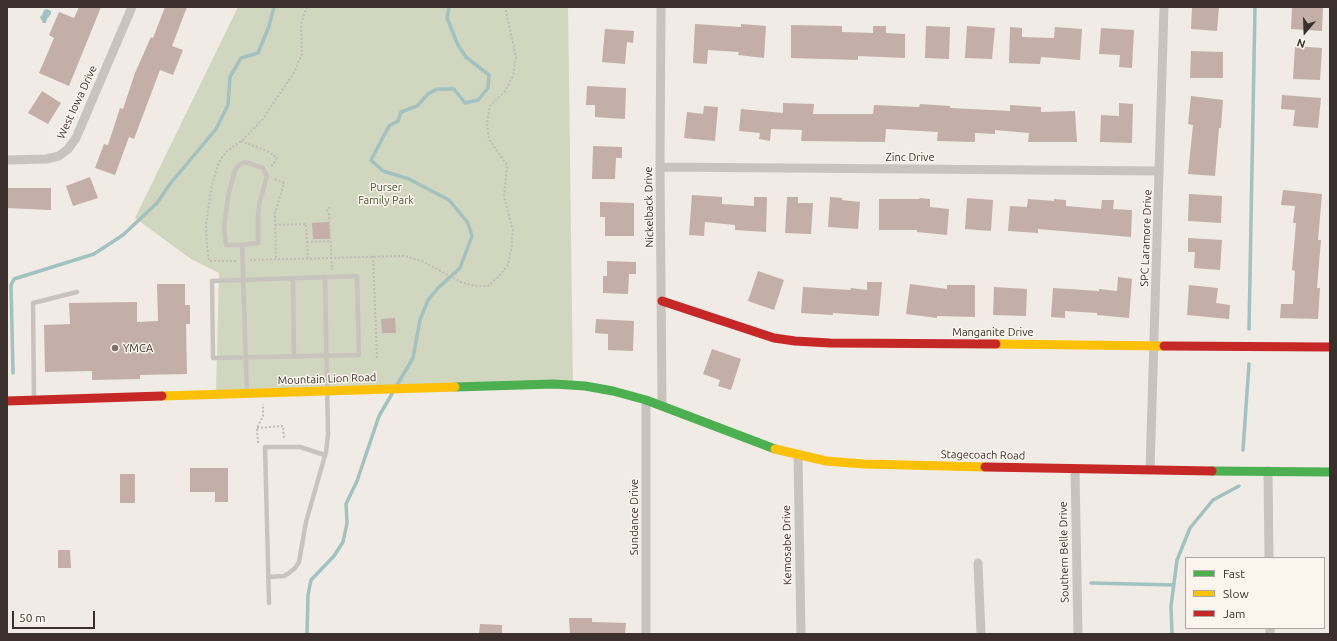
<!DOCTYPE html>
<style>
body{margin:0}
#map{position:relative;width:1337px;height:641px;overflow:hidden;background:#f0ebe5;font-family:Ubuntu,sans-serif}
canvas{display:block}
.frame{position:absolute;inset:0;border:8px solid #3b302b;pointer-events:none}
.legend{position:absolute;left:1185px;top:557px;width:140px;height:72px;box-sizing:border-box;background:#fbf5ee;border:1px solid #aea6a0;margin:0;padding:5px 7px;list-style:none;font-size:12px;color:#3b302b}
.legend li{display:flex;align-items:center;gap:8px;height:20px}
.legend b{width:20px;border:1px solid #aea6a0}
.north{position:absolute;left:1285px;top:12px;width:40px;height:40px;-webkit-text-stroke:3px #fbf5ee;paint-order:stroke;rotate:199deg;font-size:11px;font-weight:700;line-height:16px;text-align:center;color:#3b302b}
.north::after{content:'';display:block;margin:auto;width:14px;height:18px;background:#3b302b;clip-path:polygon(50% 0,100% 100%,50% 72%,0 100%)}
.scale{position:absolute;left:12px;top:611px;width:83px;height:18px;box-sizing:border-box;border:2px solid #3b302b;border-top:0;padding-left:5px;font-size:12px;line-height:14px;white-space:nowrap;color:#3b302b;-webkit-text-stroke:3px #fbf5ee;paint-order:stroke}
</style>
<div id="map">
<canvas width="1337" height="641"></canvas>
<div class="frame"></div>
<ul class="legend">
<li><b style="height:5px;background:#4caf50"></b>Fast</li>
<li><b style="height:5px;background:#ffc107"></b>Slow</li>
<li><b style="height:5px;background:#c62828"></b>Jam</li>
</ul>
<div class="north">N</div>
<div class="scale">50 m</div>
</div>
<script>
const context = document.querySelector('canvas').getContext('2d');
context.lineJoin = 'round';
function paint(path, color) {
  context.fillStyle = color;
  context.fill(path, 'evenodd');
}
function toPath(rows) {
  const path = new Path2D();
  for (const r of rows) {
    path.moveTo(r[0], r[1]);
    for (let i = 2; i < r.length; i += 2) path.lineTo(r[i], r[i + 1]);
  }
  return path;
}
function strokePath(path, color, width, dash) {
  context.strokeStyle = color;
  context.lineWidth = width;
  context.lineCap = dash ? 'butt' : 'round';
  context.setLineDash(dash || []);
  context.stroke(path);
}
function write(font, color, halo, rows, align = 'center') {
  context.font = font + ' Ubuntu,sans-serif';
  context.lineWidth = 3;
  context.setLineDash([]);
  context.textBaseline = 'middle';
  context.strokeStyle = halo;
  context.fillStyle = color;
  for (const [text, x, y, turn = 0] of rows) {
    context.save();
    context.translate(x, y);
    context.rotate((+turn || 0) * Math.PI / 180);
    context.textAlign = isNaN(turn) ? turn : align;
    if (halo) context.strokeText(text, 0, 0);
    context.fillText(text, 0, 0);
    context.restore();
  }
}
const green = toPath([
 [238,7,568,7,573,386,216,394,219,273,191,259,135,218]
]);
const water = toPath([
 [47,9,51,11,51,14,47,19,46,23,43,23,40,17,42,15,44,10]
]);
const stream = toPath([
 [1249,329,1255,7],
 [13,373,11,285,14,279,94,254,123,235,157,203,170,184,216,129,228,105,230,77,241,58,258,53,269,26,274,7],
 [397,385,413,358,420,320,428,300,438,288,460,268,472,236,468,223,449,200,409,179,383,171,371,160,389,126,398,121,401,112,417,106,428,94,437,89,454,89,465,103,478,100,488,88,489,75,466,57,458,45,447,18,449,7],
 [1243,450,1249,364],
 [1091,583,1174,585],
 [307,634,308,595,311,580,334,556,343,542,347,523,346,504,357,481,379,416,393,392],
 [1172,634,1171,606,1177,560,1190,528,1213,500,1239,486]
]);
const building = toPath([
 [79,7,101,7,69,86,39,73,54,38,49,35,59,12,74,18],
 [165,7,187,7,172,46,183,50,173,75,160,70,134,139,129,137,115,175,95,168,104,144,108,145,120,108,123,109,135,73,151,37,153,38],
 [1192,7,1219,7,1217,31,1191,29],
 [1292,7,1323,7,1322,31,1291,29],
 [695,24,741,27,741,24,766,26,764,58,738,55,739,52,708,50,707,64,693,63],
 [791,25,842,26,842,32,873,33,873,26,886,26,886,33,905,34,905,58,858,56,858,60,791,58],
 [926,26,950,27,949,59,925,58],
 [967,26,995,28,992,59,965,58],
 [1010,27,1022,28,1022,37,1054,38,1055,27,1082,29,1080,60,1041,57,1040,64,1009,63],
 [1101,28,1134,30,1132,68,1119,67,1120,55,1099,54],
 [605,29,634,31,633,43,627,42,625,64,602,62],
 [1295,46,1322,48,1320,80,1293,79],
 [1191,51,1223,52,1223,78,1190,78],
 [587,86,626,88,625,119,595,117,595,105,586,105],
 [42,91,61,103,48,124,28,113],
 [1282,95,1321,98,1318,128,1293,126,1295,110,1281,109],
 [1191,96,1223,100,1221,128,1219,128,1215,176,1188,174,1193,125,1188,124],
 [783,103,814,104,813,114,873,114,874,105,919,107,920,104,950,106,950,108,1010,111,1010,105,1041,107,1041,112,1075,111,1077,142,1028,142,1029,133,995,130,995,134,975,133,975,142,937,141,938,132,886,129,885,142,801,141,802,130,771,129,770,141,759,139,760,133,739,131,741,109,783,113],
 [1119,103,1133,104,1132,143,1100,142,1101,115,1119,116],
 [704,106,718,107,715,141,684,138,687,112,703,114],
 [593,146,622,147,622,158,616,158,615,179,592,179],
 [90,177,98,198,73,206,66,186],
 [7,188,51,188,51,210,7,208],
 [1283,190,1322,194,1318,240,1321,240,1317,288,1320,288,1318,319,1280,318,1281,304,1293,304,1295,271,1292,270,1296,223,1293,223,1295,206,1281,205],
 [1189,194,1222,196,1221,223,1188,221],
 [692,195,722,197,722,204,754,206,754,197,767,197,766,232,735,230,735,225,705,222,704,236,689,235],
 [787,197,798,197,798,203,813,203,811,234,785,233],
 [830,197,842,198,842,200,860,202,858,229,828,227],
 [920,198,930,199,930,207,949,209,947,235,917,232,917,230,879,230,879,199,919,199],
 [967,198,993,200,991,231,965,229],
 [1028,199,1054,201,1054,199,1066,200,1066,206,1101,209,1102,200,1114,200,1113,209,1132,210,1131,237,1038,229,1038,233,1008,231,1010,206,1027,207],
 [600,202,634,203,634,236,605,236,605,217,600,217],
 [329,222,330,239,313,239,312,223],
 [1188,238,1222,240,1220,270,1194,268,1195,252,1188,252],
 [607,261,636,262,636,274,629,274,628,294,603,293,603,276,607,276],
 [758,271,784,280,774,310,748,301],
 [1118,277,1132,279,1129,318,1097,315,1097,313,1065,311,1065,318,1051,317,1053,288,1099,291,1099,289,1117,291],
 [867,282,882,282,879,316,833,313,833,315,801,313,803,287,850,290,851,288,867,290],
 [157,284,185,284,185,305,190,305,190,324,186,324,187,374,140,375,140,379,92,380,92,371,45,372,44,325,70,324,69,303,137,302,137,322,158,321],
 [910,284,947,289,947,285,975,285,975,317,937,316,937,318,906,314],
 [1189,285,1218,288,1216,303,1230,305,1229,319,1187,315],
 [994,287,1027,289,1026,316,993,315],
 [395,318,396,333,382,333,381,319],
 [596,319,634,321,633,351,608,350,608,334,595,333],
 [712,349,741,359,731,390,718,386,720,380,703,374],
 [190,468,228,468,228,502,215,502,215,492,190,492],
 [120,474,135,474,135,503,120,503],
 [58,550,70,550,71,568,58,568],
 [569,618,592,618,592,622,626,623,625,634,570,634],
 [480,624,502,625,502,634,479,634]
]);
const path = toPath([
 [241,141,267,151,273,155,277,158,271,167],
 [275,179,284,183,275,213,276,259],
 [330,207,327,210,329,213,332,270],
 [275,225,306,224,308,258],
 [307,242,331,241],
 [373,256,377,359],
 [250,260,404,256,422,261,461,282,474,286,488,286,498,277,508,265,511,250,513,230,504,197,507,165,489,139,487,124,490,106,505,91,513,76,516,57,505,7],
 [236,261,209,261,207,247,206,225,210,197,213,181,219,162,226,152,244,139,262,120,295,71,302,54,301,24,307,7],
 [257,428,283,426,284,439],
 [258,443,257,428,263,416,263,404]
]);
const lane = toPath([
 [245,162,263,168,267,176,260,201,258,214,258,243,242,245,226,245,224,227,228,196,235,170,239,165,245,162],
 [242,245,247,392],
 [357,276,359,355,213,358,212,281,357,276],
 [293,278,294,356],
 [34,399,33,303,77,292],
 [268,577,284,576,289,573,295,568,299,562,306,522,326,452,328,435,325,277],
 [269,603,265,447,300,447,325,455]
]);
const street = toPath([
 [661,7,660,167,662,406],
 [7,160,46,159,59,156,68,149,76,138,132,7],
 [660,167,1159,171],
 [646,400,646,634],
 [798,456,801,634],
 [1075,469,1078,634],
 [1150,470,1164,7],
 [1268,471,1269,558],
 [978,563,981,634],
 [1270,628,1270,634]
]);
const fast = toPath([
 [455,387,554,384,585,386,613,391,646,400,775,449],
 [1212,471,1330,472]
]);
const slow = toPath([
 [996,344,1164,346],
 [162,396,455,387],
 [775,449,826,461,864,464,985,467]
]);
const jam = toPath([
 [662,301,774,338,795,341,830,343,996,344],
 [1164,346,1330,347],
 [7,401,162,396],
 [985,467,1212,471]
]);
const markers = [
 [115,348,4,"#7a716c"]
];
const streetNames = [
 ["West Iowa Drive",77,102,-65],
 ["Zinc Drive",910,157],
 ["Nickelback Drive",649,207,-91],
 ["SPC Laramore Drive",1146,238,-88],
 ["Manganite Drive",993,332],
 ["Mountain Lion Road",327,379,-2],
 ["Stagecoach Road",983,455,1],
 ["Sundance Drive",634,517,-90],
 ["Kemosabe Drive",787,545,-91],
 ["Southern Belle Drive",1064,552,-91]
];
const parkNames = [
 ["Purser",386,187],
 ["Family Park",386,200]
];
const poiNames = [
 ["YMCA",123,348]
];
paint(green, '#d1d6bf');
paint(water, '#a1c2c1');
strokePath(stream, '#a1c2c1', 3.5);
paint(building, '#c3afa7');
strokePath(path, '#c2bbb6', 2, [2, 2]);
strokePath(lane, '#c9c3be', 4.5);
strokePath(street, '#c9c3be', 9);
strokePath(fast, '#4caf50', 9);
strokePath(slow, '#ffc107', 9);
strokePath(jam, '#c62828', 9);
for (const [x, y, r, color] of markers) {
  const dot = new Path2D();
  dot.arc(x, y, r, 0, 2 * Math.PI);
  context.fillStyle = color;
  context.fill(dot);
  strokePath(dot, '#fbf5ee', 1.5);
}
write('11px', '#3b302b', '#fbf5ee', streetNames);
write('11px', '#4a5a2e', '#fbf5ee', parkNames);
write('11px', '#3b302b', '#fbf5ee', poiNames, 'left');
</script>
